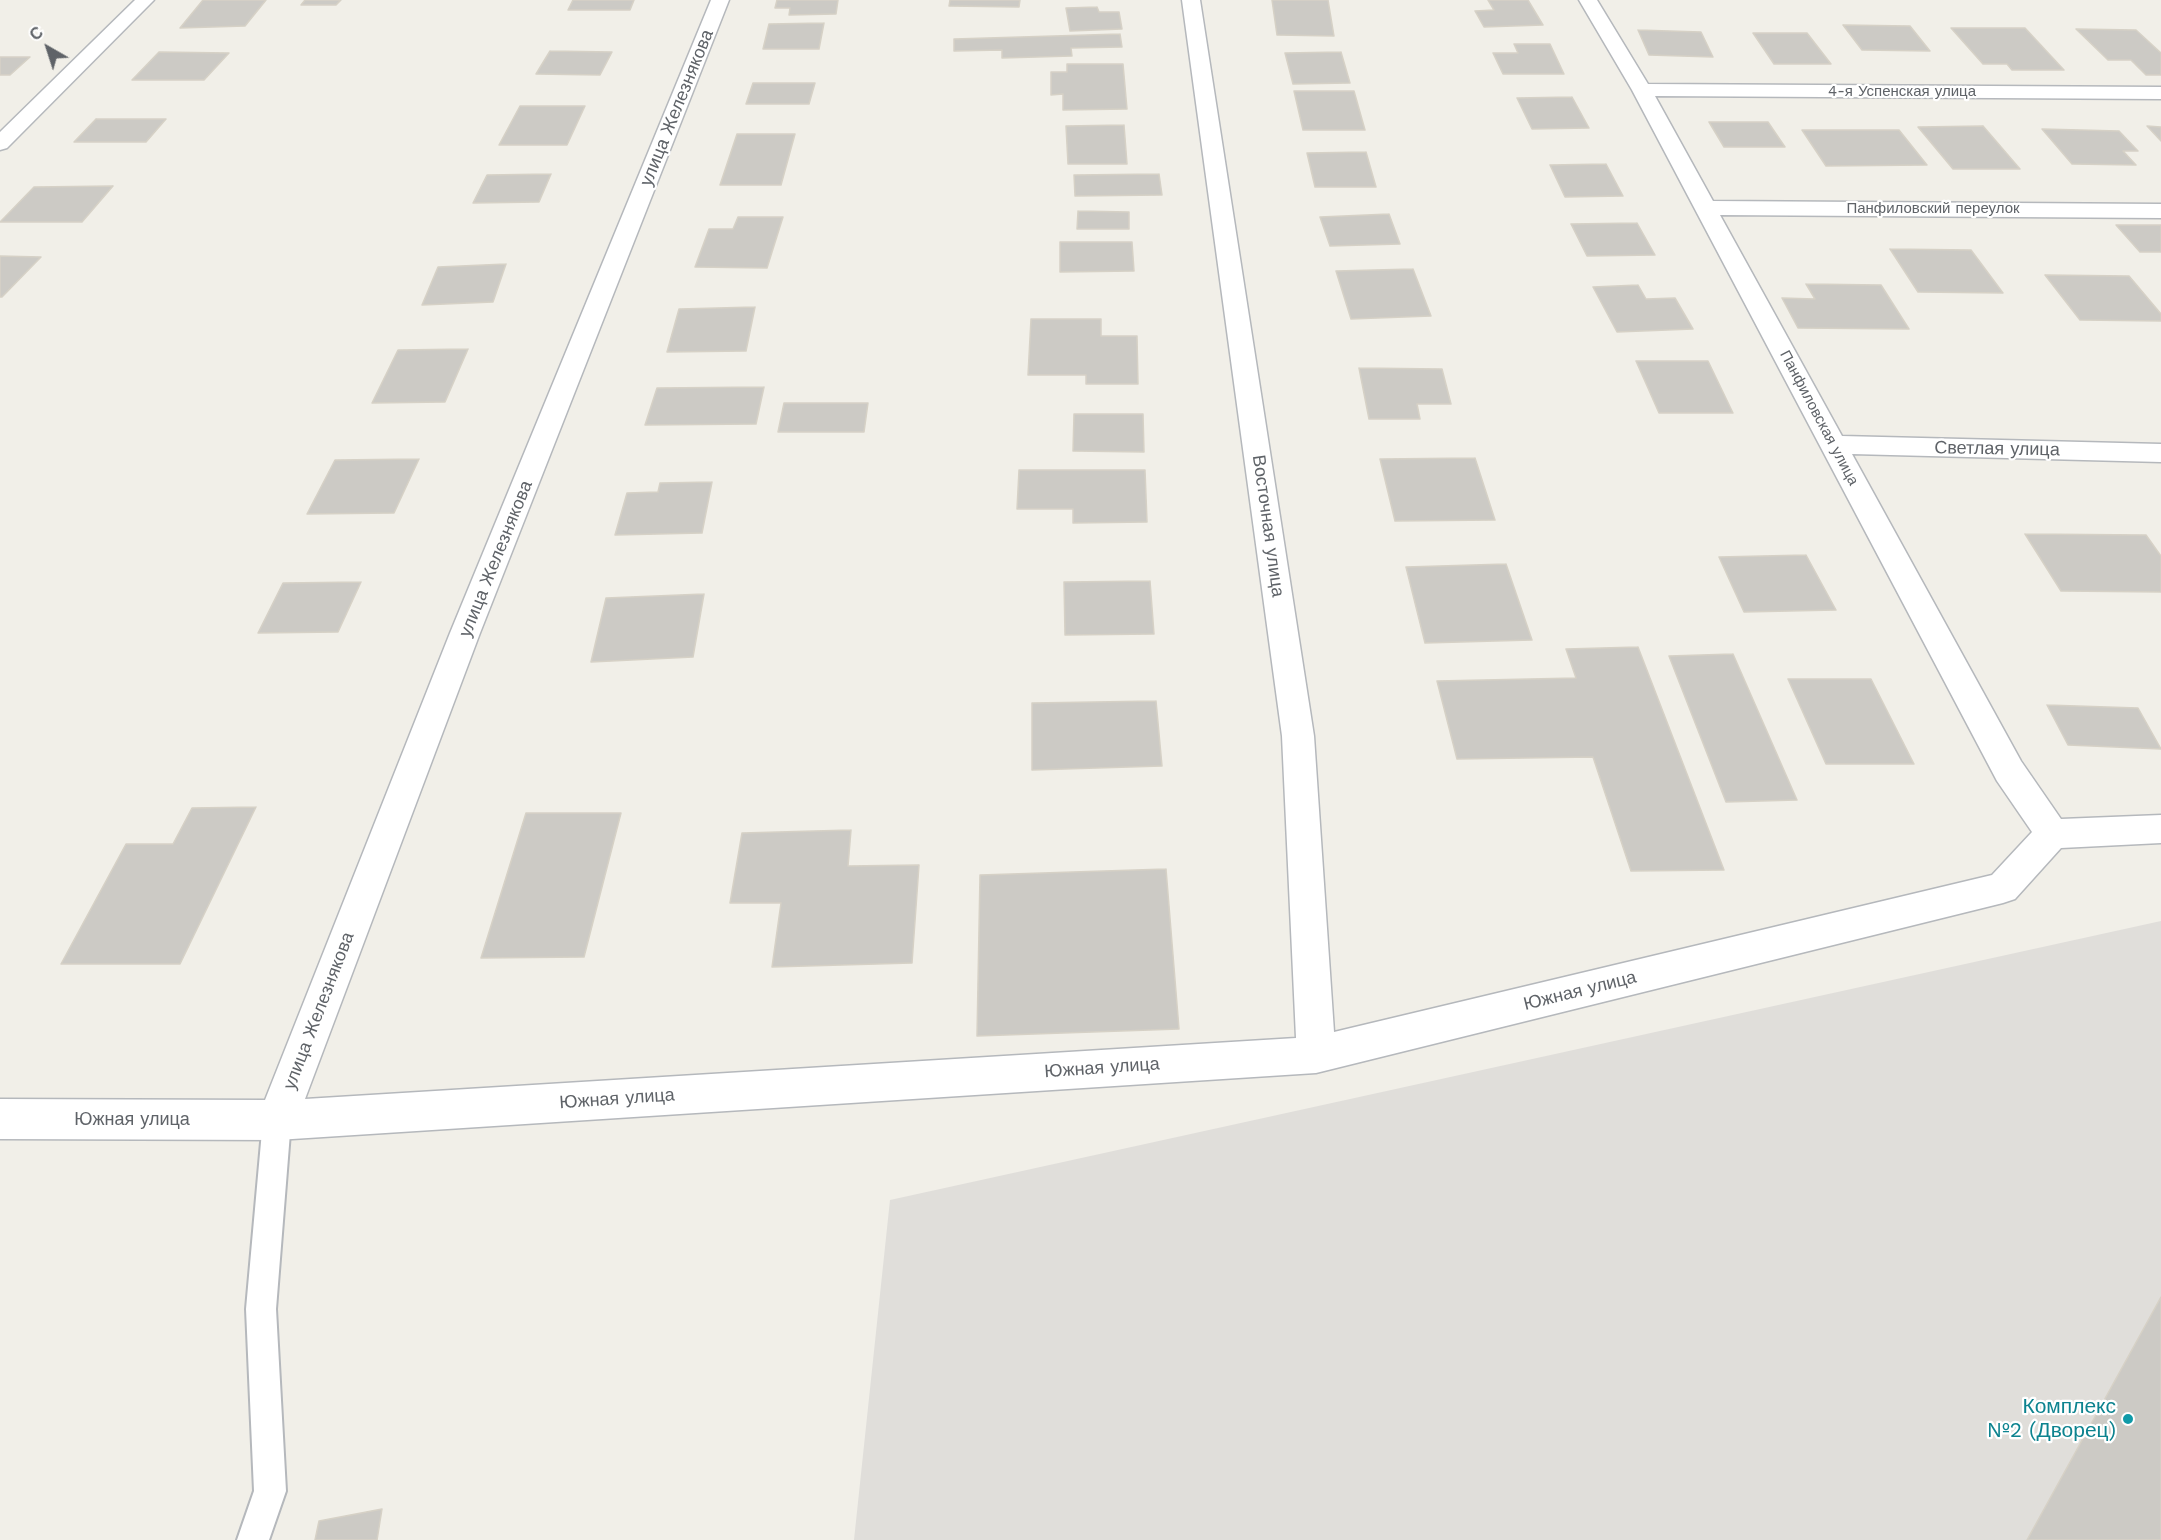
<!DOCTYPE html>
<meta charset="utf-8">
<style>
body{margin:0}
#map{position:relative;width:2161px;height:1540px;overflow:hidden;background:#f1efe8;font-family:"Work Sans",sans-serif}
canvas{display:block}
.north{position:absolute;left:18px;top:18px;width:60px;height:60px;-webkit-text-stroke:4px #fff;paint-order:stroke;rotate:321deg;font-size:16px;font-weight:700;line-height:24px;text-align:center;color:#5f6368}
.north::after{content:'';display:block;margin:auto;width:21px;height:27px;background:#5f6368;clip-path:polygon(50% 0,100% 100%,50% 72%,0 100%)}
</style>
<div id="map">
<canvas width="2161" height="1540"></canvas>
<div class="north">С</div>
</div>
<script>
const context = document.querySelector('canvas').getContext('2d');
context.lineJoin = 'round';
function paint(path, color) {
  context.fillStyle = color;
  context.fill(path, 'evenodd');
}
function toPath(rows) {
  const path = new Path2D();
  for (const r of rows) {
    path.moveTo(r[0], r[1]);
    for (let i = 2; i < r.length; i += 2) path.lineTo(r[i], r[i + 1]);
  }
  return path;
}
function strokePath(path, color, width, dash) {
  context.strokeStyle = color;
  context.lineWidth = width;
  context.lineCap = dash ? 'butt' : 'round';
  context.setLineDash(dash || []);
  context.stroke(path);
}
function write(font, color, halo, rows, align = 'center') {
  context.font = font + ' "Work Sans",sans-serif';
  context.lineWidth = 4.5;
  context.setLineDash([]);
  context.textBaseline = 'middle';
  context.strokeStyle = halo;
  context.fillStyle = color;
  for (const [text, x, y, turn = 0] of rows) {
    context.save();
    context.translate(x, y);
    context.rotate((+turn || 0) * Math.PI / 180);
    context.textAlign = isNaN(turn) ? turn : align;
    if (halo) context.strokeText(text, 0, 0);
    context.fillText(text, 0, 0);
    context.restore();
  }
}
const industrial = toPath([
 [2161,921,2161,1540,854,1540,890,1200]
]);
const building = toPath([
 [203,0,266,0,245,26,180,28,203,0],
 [305,0,341,0,336,5,301,5,305,0],
 [573,0,634,0,630,10,568,10,573,0],
 [777,0,838,0,836,14,789,15,790,8,775,8,777,0],
 [950,0,1020,0,1019,7,949,6,950,0],
 [1272,0,1328,0,1334,36,1277,35,1272,0],
 [1488,0,1528,0,1543,25,1484,27,1475,11,1494,10,1488,0],
 [1097,7,1099,12,1119,12,1122,29,1070,31,1066,8,1097,7],
 [824,23,819,49,763,49,769,24,824,23],
 [1843,25,1910,26,1930,51,1862,50,1843,25],
 [1951,28,2025,28,2064,70,2012,70,2007,64,1983,64,1951,28],
 [2076,29,2136,30,2161,53,2161,75,2146,75,2131,60,2108,60,2076,29],
 [1638,30,1701,32,1713,57,1649,55,1638,30],
 [1753,33,1807,33,1831,64,1774,64,1753,33],
 [1120,34,1122,47,1071,48,1072,56,1002,58,1002,50,954,51,954,39,1120,34],
 [1514,44,1550,44,1564,74,1503,74,1493,53,1518,53,1514,44],
 [550,51,612,52,600,75,536,74,550,51],
 [159,52,229,53,204,80,132,80,159,52],
 [1341,52,1350,83,1293,84,1285,53,1341,52],
 [0,57,30,57,10,75,0,75,0,57],
 [1067,64,1123,64,1127,109,1063,110,1063,94,1051,95,1051,72,1067,72,1067,64],
 [753,83,815,83,809,104,746,104,753,83],
 [1294,91,1354,91,1365,130,1303,130,1294,91],
 [1572,97,1589,128,1532,129,1517,98,1572,97],
 [520,106,585,106,567,145,499,145,520,106],
 [96,119,166,119,146,142,74,142,96,119],
 [1709,122,1768,122,1785,147,1724,147,1709,122],
 [1124,125,1127,164,1068,164,1066,126,1124,125],
 [1983,126,2020,169,1953,169,1918,127,1983,126],
 [2147,126,2161,127,2161,141,2147,126],
 [2042,129,2119,131,2138,151,2123,151,2136,165,2072,164,2042,129],
 [1802,130,1899,130,1927,165,1826,166,1802,130],
 [737,134,795,134,781,185,720,185,737,134],
 [1366,152,1376,187,1315,187,1307,153,1366,152],
 [1606,164,1623,196,1565,197,1550,165,1606,164],
 [551,174,539,202,473,203,487,175,551,174],
 [1159,174,1162,195,1075,196,1074,175,1159,174],
 [113,186,82,222,0,222,34,187,113,186],
 [1078,211,1129,212,1129,229,1077,229,1078,211],
 [1389,214,1400,244,1330,246,1320,217,1389,214],
 [738,217,783,217,767,268,695,267,709,229,733,229,738,217],
 [1637,223,1655,255,1587,256,1571,224,1637,223],
 [2116,225,2161,225,2161,252,2140,252,2116,225],
 [1060,242,1132,242,1134,271,1060,272,1060,242],
 [1890,249,1971,250,2003,293,1918,292,1890,249],
 [0,256,41,257,2,297,0,297,0,256],
 [506,264,493,302,422,305,438,267,506,264],
 [1413,269,1431,316,1351,319,1336,271,1413,269],
 [2045,275,2129,276,2161,314,2161,321,2080,320,2045,275],
 [1806,284,1881,285,1909,329,1798,328,1782,298,1815,299,1806,284],
 [1638,285,1646,299,1675,298,1693,329,1617,332,1593,287,1638,285],
 [755,307,746,351,667,352,679,309,755,307],
 [1031,319,1101,319,1101,336,1137,336,1138,384,1086,384,1086,375,1028,375,1031,319],
 [468,349,445,402,372,403,398,350,468,349],
 [1636,361,1708,361,1733,413,1659,413,1636,361],
 [1359,368,1442,369,1451,404,1417,404,1420,419,1369,419,1359,368],
 [764,387,756,424,645,425,657,388,764,387],
 [784,403,868,403,864,432,778,432,784,403],
 [1074,414,1143,414,1144,452,1073,451,1074,414],
 [1475,458,1495,520,1395,521,1380,459,1475,458],
 [419,459,394,513,307,514,335,460,419,459],
 [1019,470,1145,470,1147,522,1073,523,1073,509,1017,509,1019,470],
 [712,482,702,533,615,535,627,493,658,492,660,483,712,482],
 [2025,534,2146,535,2161,556,2161,592,2061,591,2025,534],
 [1806,555,1836,610,1744,612,1719,557,1806,555],
 [1506,564,1532,640,1425,643,1406,567,1506,564],
 [1150,581,1154,634,1065,635,1064,582,1150,581],
 [361,582,338,632,258,633,283,583,361,582],
 [704,594,693,657,591,662,606,598,704,594],
 [1638,647,1724,870,1631,871,1593,757,1457,759,1437,681,1576,678,1566,649,1638,647],
 [1733,654,1797,800,1726,802,1669,656,1733,654],
 [1788,679,1871,679,1914,764,1826,764,1788,679],
 [1156,701,1162,766,1032,770,1032,703,1156,701],
 [2047,705,2138,708,2161,749,2068,745,2047,705],
 [256,807,180,964,61,964,126,844,173,844,192,808,256,807],
 [526,813,621,813,584,957,481,958,526,813],
 [851,830,848,866,919,865,912,963,772,967,781,903,730,903,742,833,851,830],
 [1166,869,1179,1029,977,1036,980,875,1166,869],
 [2161,1297,2161,1540,2027,1540,2161,1297],
 [382,1509,377,1540,315,1540,319,1521,382,1509]
]);
const lane = toPath([
 [277,1107,287,1111,291,1120,276,1309,286,1491,269,1540,237,1540,254,1491,246,1309,263,1120,267,1111,277,1107]
]);
const street = toPath([
 [135,0,154,0,7,148,0,150,0,132,135,0],
 [711,0,729,0,480,633,305,1099,1296,1038,1282,736,1182,0,1200,0,1314,736,1334,1032,1992,875,2032,832,1997,781,1632,90,1579,0,1597,0,1648,84,2161,87,2161,99,1655,96,1713,201,2161,204,2161,218,1720,215,1842,436,2161,444,2161,462,1852,454,2021,761,2061,819,2161,815,2161,843,2061,848,2015,899,2003,903,1316,1073,277,1140,0,1139,0,1099,265,1100,450,633,711,0]
]);
const markers = [
 [2128,1419,6,"#0f9aa8"]
];
const farStreetnames = [
 ["4-я Успенская улица",1902,92],
 ["Панфиловский переулок",1933,209],
 ["Панфиловская улица",1819,418,62]
];
const streetNames = [
 ["улица Железнякова",677,108,-68],
 ["Светлая улица",1997,449,1],
 ["Восточная улица",1268,526,82],
 ["улица Железнякова",496,559,-68],
 ["Южная улица",1580,991,-14],
 ["улица Железнякова",319,1011,-69],
 ["Южная улица",1102,1068,-4],
 ["Южная улица",617,1099,-4],
 ["Южная улица",132,1120]
];
const nearCulturenames = [
 ["Комплекс",2116,1407],
 ["№2 (Дворец)",2116,1431]
];
paint(industrial, '#e0deda');
paint(building, '#cccac5');
strokePath(building, '#d6d1c6', 1.5);
strokePath(lane, '#b5b8bc', 4);
strokePath(street, '#b5b8bc', 3);
paint(lane, '#fff');
paint(street, '#fff');
for (const [x, y, r, color] of markers) {
  const dot = new Path2D();
  dot.arc(x, y, r, 0, 2 * Math.PI);
  context.fillStyle = color;
  context.fill(dot);
  strokePath(dot, '#fff', 2);
}
write('15px', '#5f6368', '#fff', farStreetnames);
write('18px', '#5f6368', '#fff', streetNames);
write('21px', '#0d838f', '#fff', nearCulturenames, 'right');
</script>
